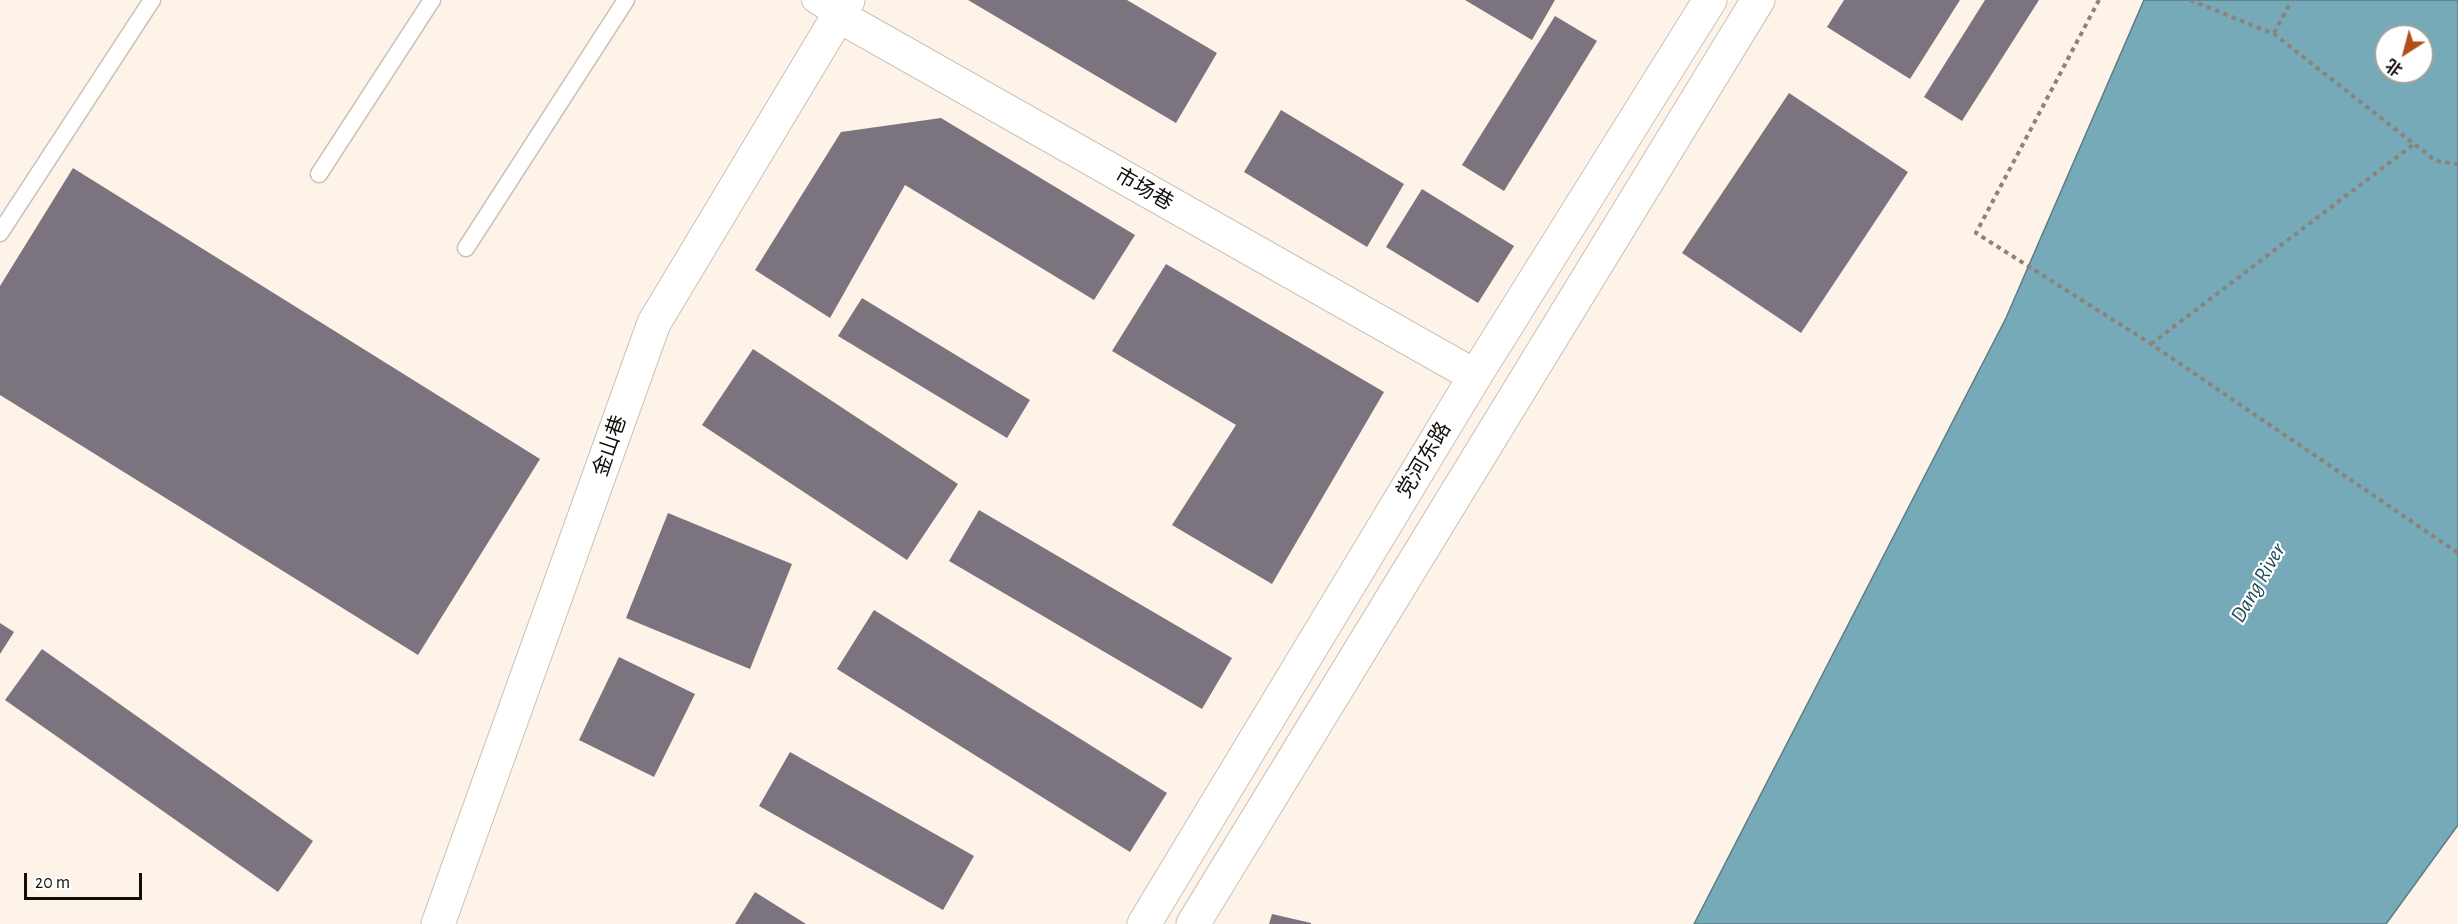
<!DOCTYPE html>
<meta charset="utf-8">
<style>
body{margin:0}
#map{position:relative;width:2458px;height:924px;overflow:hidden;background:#fdf3e8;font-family:"Alegreya Sans","Noto Sans SC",sans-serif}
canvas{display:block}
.north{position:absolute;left:2374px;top:24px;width:60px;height:60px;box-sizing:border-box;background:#fff;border:2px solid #a09f9d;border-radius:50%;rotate:216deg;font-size:16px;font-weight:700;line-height:24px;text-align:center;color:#120f0b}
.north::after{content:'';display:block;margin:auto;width:21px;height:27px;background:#b24f18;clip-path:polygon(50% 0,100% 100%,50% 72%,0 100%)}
.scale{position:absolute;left:24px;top:873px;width:118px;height:27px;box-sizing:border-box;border:3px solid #120f0b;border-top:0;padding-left:8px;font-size:18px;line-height:21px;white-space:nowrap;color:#120f0b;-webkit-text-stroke:4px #fff;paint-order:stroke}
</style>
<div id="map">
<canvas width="2458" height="924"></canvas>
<div class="north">北</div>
<div class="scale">20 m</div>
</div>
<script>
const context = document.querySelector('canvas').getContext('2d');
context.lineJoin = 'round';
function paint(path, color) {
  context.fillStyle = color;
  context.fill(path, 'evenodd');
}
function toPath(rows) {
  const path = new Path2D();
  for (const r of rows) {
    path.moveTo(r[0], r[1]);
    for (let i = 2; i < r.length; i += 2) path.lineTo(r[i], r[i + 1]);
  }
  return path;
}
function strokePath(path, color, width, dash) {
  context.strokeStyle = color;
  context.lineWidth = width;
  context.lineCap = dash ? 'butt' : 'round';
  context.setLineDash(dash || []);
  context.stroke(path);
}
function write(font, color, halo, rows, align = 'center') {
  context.font = font + ' "Alegreya Sans","Noto Sans SC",sans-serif';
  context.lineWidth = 4.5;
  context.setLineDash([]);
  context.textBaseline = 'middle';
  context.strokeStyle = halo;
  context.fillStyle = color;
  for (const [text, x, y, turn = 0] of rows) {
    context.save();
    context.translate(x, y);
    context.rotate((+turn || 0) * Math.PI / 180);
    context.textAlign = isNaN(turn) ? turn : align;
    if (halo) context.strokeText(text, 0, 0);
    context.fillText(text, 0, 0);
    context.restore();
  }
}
const water = toPath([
 [2144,0,2458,0,2458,825,2386,924,1694,924,2006,318,2144,0],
 [2386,36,2422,36,2422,72,2386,72,2386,36]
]);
const building = toPath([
 [968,0,1127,0,1217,53,1176,123],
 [1465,0,1555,0,1532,40],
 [1844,0,1960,0,1910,79,1827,27],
 [1985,0,2039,0,1962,121,1924,97],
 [1555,16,1597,41,1504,191,1462,165],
 [1789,93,1908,172,1801,333,1682,253],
 [1281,110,1404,184,1367,247,1244,172],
 [941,118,1135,235,1094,300,905,185,830,318,755,270,841,132],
 [73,168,540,459,418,655,0,395,0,286],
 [1422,189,1514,246,1478,303,1386,247],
 [1166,264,1384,392,1272,584,1172,525,1236,425,1112,351],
 [862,298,1030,400,1007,438,838,336],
 [753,349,958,484,907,560,702,425],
 [979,510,1232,658,1202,709,949,561],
 [668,513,792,564,750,669,626,618],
 [874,610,1167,793,1130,852,837,669],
 [0,623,14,632,0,654],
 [42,649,313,841,278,892,5,700],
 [619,657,695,694,654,777,579,740],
 [790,752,974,856,943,910,759,806],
 [755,892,806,924,735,924],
 [1272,914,1311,923,1311,924,1269,924]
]);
const path = toPath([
 [2099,0,1976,233,2151,344,2458,553],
 [2190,0,2274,34,2436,161,2458,164],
 [2274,33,2292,0],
 [2151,344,2414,144]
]);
const service = toPath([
 [319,174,432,0],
 [0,233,152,0],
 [466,248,626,0]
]);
const pedestrian = toPath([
 [814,0,839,16]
]);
const minor = toPath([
 [839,16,1475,376],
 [438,924,654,323,848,0]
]);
const secondary = toPath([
 [1144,924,1475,376,1710,0],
 [1193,924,1758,0]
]);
const streetNames = [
 ["市场巷",1144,189,30],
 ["金山巷",610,446,-71],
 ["党河东路",1424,460,-59]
];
const waterNames = [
 ["Dang River",2258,583,-60]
];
paint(water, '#77aab9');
strokePath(water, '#597c85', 1.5);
paint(building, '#7b747e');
strokePath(service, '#cbc2b8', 19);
strokePath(pedestrian, '#cbc2b8', 26);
strokePath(minor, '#cbc2b8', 35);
strokePath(secondary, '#cbc2b8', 35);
strokePath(path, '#89837b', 4, [4.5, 4.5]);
strokePath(service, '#fff', 16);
strokePath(pedestrian, '#fff', 24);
strokePath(minor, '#fff', 33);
strokePath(secondary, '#fff', 33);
write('21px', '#120f0b', '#fff', streetNames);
write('italic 22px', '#1d4b56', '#fff', waterNames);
</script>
